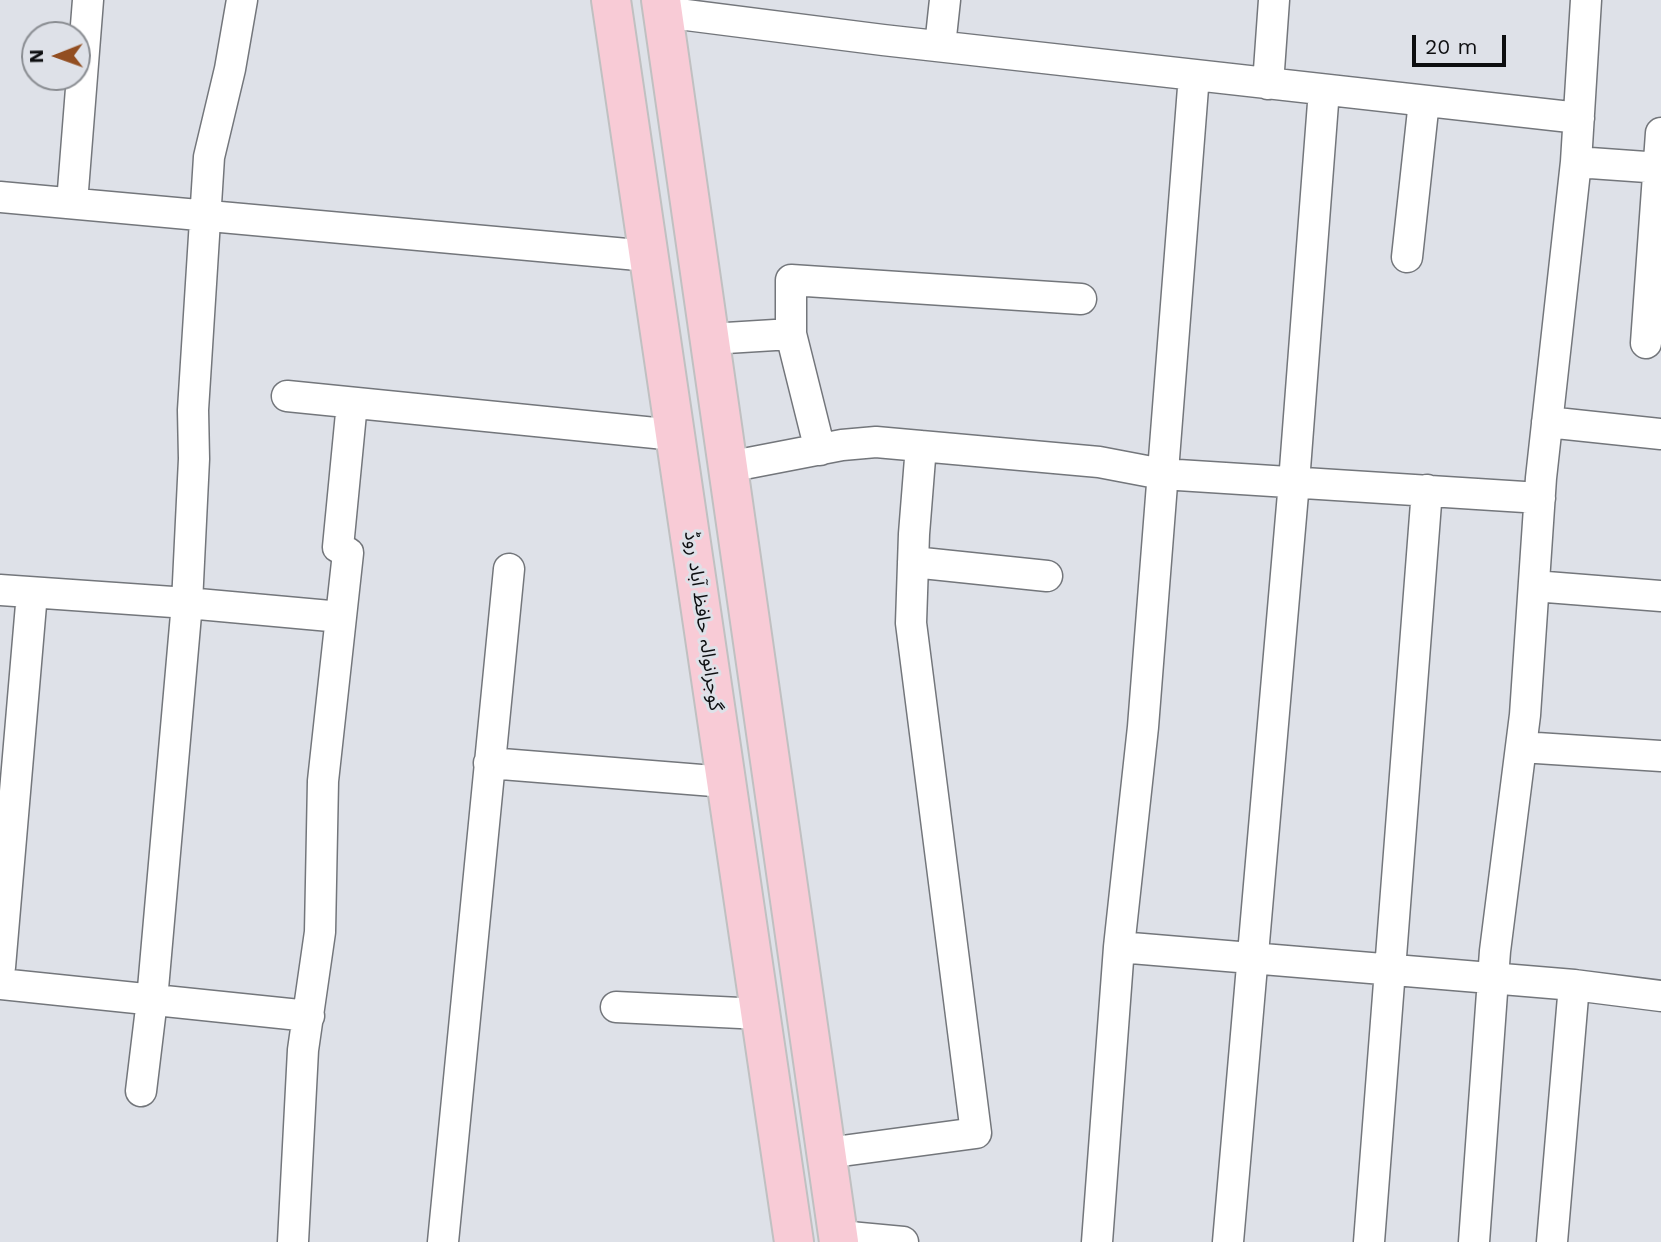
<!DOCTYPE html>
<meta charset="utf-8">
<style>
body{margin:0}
#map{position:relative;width:1661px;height:1242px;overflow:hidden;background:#dee1e8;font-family:"Work Sans",sans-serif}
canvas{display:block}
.north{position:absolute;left:21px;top:21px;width:70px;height:70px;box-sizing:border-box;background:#dee1e8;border:2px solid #8a8d92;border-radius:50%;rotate:269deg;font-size:19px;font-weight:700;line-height:28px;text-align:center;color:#0d0e10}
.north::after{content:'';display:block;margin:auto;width:24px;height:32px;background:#924e21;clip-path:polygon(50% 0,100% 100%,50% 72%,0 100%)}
.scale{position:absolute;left:1412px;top:35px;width:94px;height:32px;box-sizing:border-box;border:4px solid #0d0e10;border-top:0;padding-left:9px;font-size:21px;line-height:24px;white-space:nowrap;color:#0d0e10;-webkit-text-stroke:5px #dee1e8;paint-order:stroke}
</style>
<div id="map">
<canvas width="1661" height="1242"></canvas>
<div class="north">N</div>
<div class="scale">20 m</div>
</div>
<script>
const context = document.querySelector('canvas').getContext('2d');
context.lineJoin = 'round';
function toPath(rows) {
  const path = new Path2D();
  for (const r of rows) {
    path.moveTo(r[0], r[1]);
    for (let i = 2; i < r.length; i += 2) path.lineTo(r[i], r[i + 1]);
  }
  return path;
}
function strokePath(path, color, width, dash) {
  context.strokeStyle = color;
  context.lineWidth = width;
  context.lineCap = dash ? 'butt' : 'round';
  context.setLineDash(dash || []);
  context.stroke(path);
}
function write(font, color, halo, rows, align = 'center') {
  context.font = font + ' "Work Sans","Noto Sans Arabic",sans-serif';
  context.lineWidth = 6;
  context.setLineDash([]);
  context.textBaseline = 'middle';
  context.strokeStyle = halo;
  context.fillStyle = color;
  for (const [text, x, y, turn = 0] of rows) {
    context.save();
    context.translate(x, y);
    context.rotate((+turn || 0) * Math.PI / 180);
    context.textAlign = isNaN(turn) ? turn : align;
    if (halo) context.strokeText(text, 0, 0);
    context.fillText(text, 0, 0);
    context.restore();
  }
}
const street = toPath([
 [663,12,883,40,1579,118],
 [940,46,945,0],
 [1268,84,1274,0],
 [1576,162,1661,168],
 [0,197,649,256],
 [72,203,88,0],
 [1407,257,1424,101],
 [710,339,791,334],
 [1646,343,1661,133],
 [287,396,675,435],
 [1547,422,1661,434],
 [820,450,791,334,791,280,1081,299],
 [728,467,842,445,876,442,1099,462,1162,474,1540,498],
 [913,562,1047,576],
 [1534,586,1661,596],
 [0,590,187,603,341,617],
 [1521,747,1661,756],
 [489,763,726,782],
 [1119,947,1574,985,1661,996],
 [0,967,32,593],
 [0,984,309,1016],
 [616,1007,761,1014],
 [141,1091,152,1000,187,603,194,459,193,410,209,157,230,69,242,0],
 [827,1153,976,1133,911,623,914,534,921,446],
 [839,1236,903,1242],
 [293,1242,303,1050,320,932,323,781,348,553,338,547,352,403],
 [443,1242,509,569],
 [1097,1242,1119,947,1143,727,1194,75],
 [1228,1242,1294,482,1324,90],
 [1369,1242,1427,490],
 [1474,1242,1495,951,1525,715,1541,478,1576,162,1586,0],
 [1552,1242,1574,985]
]);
const primary = toPath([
 [611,0,794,1242],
 [661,0,839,1242]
]);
const streetNames = [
 ["گوجرانوالہ حافظ آباد روڈ",703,621,82]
];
strokePath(street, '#73767b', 33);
strokePath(primary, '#c0c0c1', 42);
strokePath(street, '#fff', 30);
strokePath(primary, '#f8cbd6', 38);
write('19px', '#0d0e10', '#dee1e8', streetNames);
</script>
